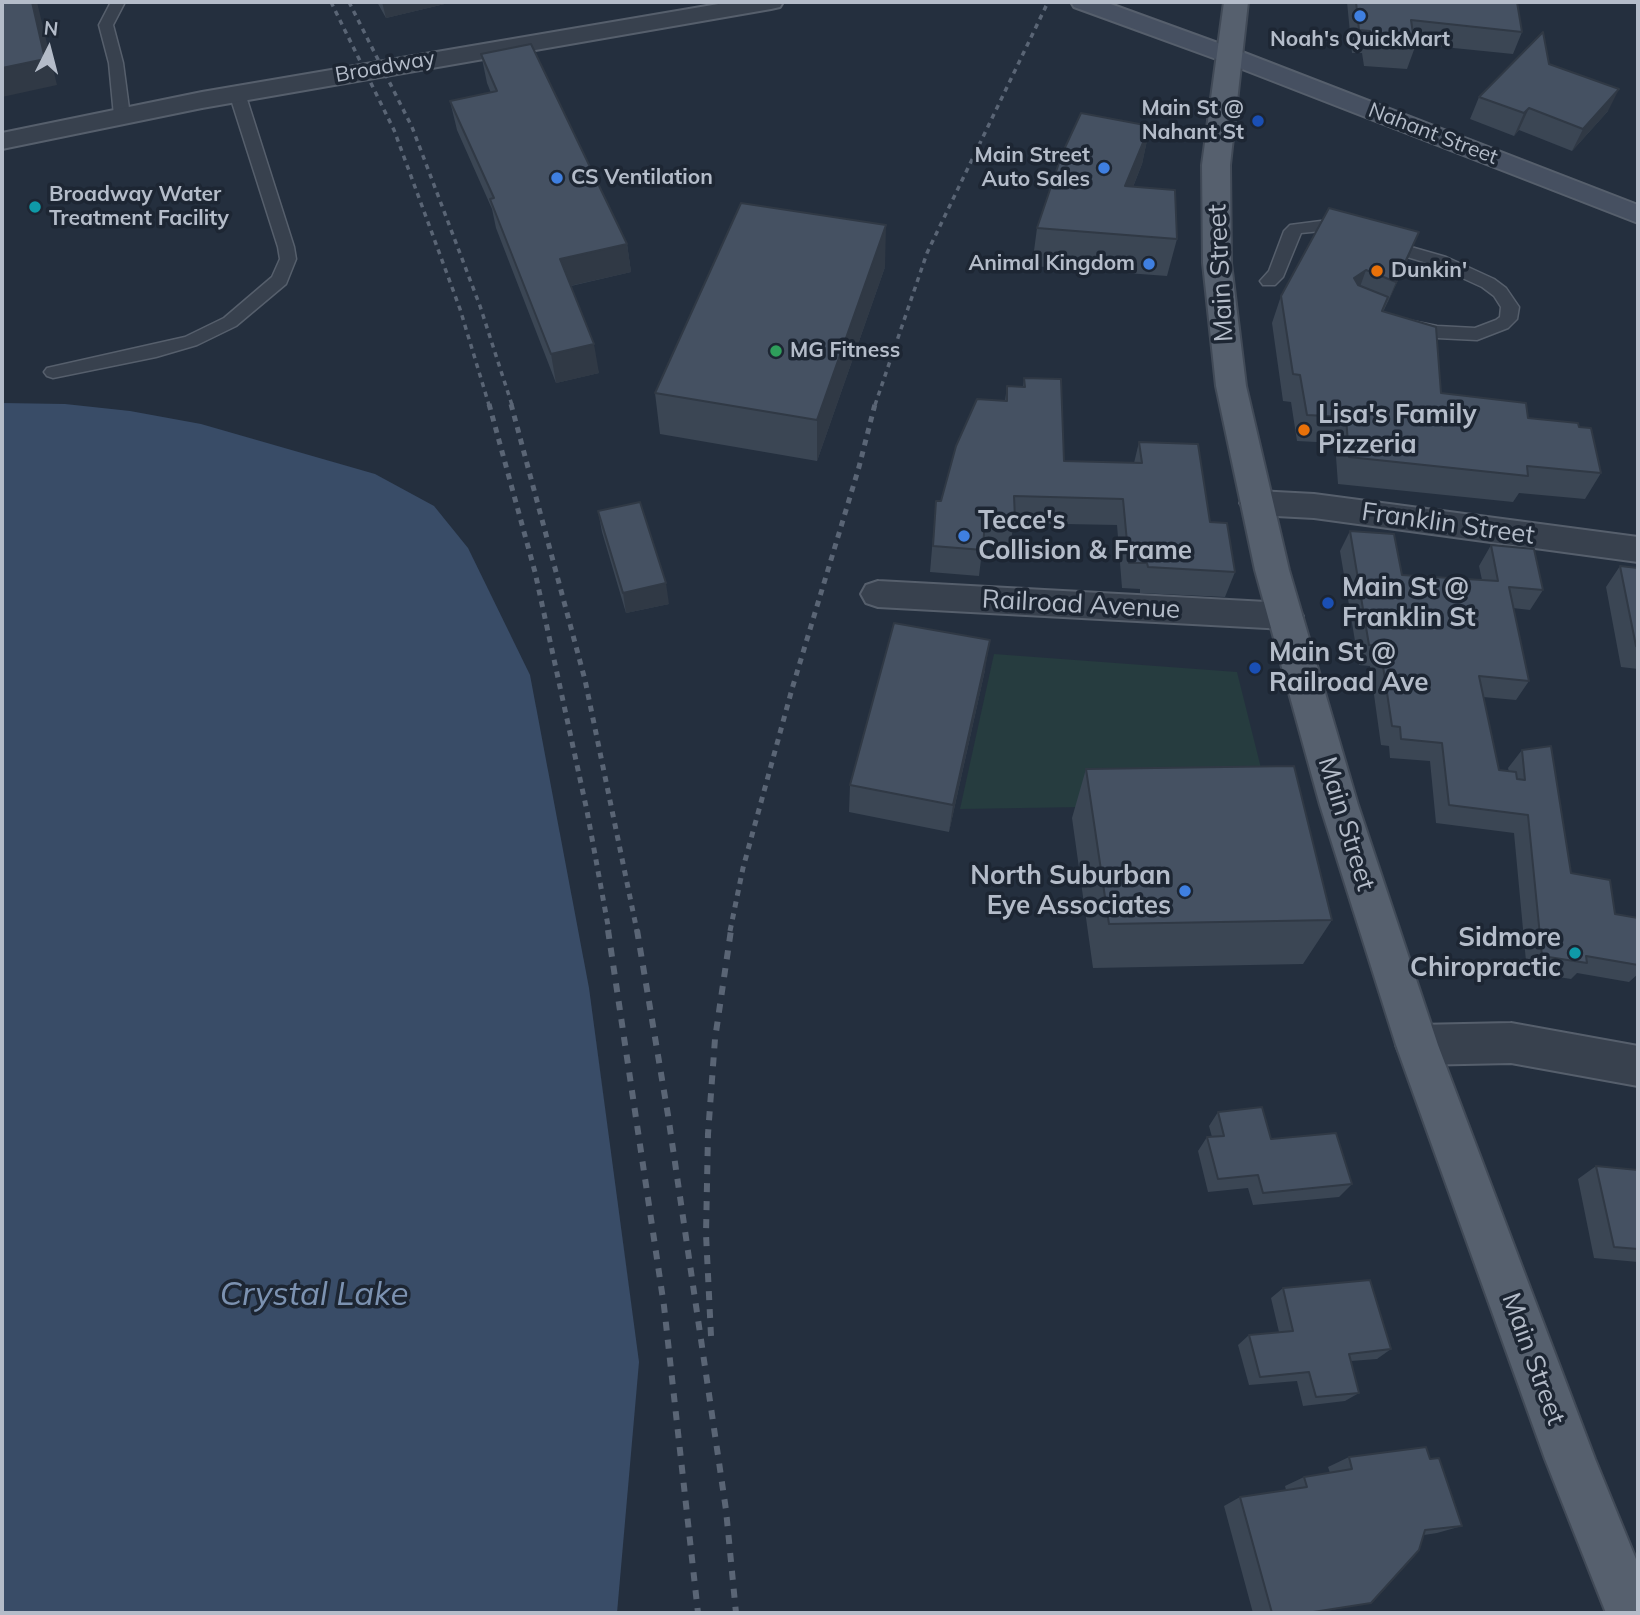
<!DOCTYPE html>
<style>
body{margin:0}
#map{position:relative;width:1640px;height:1615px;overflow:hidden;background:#242f3e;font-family:Mulish,sans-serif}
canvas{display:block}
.frame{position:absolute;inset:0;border:4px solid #b4bcc9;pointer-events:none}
.north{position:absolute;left:14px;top:14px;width:70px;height:70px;-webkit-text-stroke:5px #1d2633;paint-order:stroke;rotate:6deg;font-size:19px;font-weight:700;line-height:28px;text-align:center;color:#b4bcc9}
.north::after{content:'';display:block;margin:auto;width:24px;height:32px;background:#b4bcc9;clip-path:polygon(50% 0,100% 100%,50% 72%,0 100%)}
</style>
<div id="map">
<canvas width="1640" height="1615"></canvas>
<div class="frame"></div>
<div class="north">N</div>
</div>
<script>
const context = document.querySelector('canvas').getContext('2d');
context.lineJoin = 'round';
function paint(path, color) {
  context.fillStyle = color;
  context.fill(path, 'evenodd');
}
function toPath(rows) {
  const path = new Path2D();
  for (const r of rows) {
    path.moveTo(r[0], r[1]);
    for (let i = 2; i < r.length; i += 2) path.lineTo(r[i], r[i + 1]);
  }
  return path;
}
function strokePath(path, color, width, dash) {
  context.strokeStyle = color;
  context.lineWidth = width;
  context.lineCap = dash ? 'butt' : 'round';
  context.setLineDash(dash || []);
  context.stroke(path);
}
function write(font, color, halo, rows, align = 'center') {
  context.font = font + ' Mulish,sans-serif';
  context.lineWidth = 7;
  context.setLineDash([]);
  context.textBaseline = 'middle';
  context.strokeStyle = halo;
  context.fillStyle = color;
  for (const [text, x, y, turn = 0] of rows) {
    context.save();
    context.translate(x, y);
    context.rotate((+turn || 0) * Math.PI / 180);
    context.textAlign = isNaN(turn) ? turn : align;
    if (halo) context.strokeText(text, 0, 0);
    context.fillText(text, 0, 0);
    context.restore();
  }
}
const green = toPath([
 [994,654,1237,672,1270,804,960,809]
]);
const water = toPath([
 [2,403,65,404,130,411,201,424,375,474,434,506,468,548,530,675,589,988,639,1362,617,1613,2,1613]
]);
const service = toPath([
 [111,2,125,2,113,25,123,63,130,116,122,121,114,116,109,63,99,25,111,2],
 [237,88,245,93,294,247,296,259,286,284,236,326,197,345,156,357,53,378,47,376,44,372,47,368,185,337,224,318,272,277,280,259,278,247,229,93,237,88],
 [1321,221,1353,229,1355,233,1347,238,1321,231,1301,233,1283,277,1275,285,1263,285,1260,281,1269,271,1284,231,1290,225,1321,221],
 [1383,239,1446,257,1494,279,1506,288,1519,307,1517,319,1508,328,1477,340,1437,338,1401,330,1398,326,1401,322,1407,320,1437,326,1475,328,1496,320,1500,317,1501,307,1494,296,1482,287,1434,265,1377,248,1375,244,1383,239]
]);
const minor = toPath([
 [1257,491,1314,494,1638,537,1638,562,1314,518,1257,515,1245,511,1240,503,1245,495,1257,491],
 [878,581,1285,603,1297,607,1303,616,1297,625,1285,629,878,607,866,603,861,594,866,585,878,581],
 [1511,1023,1638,1046,1638,1086,1511,1063,1417,1065,1402,1059,1396,1045,1402,1031,1417,1025,1511,1023]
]);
const tertiary = toPath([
 [730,2,783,2,780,7,771,9,202,108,2,149,2,133,202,92,730,2]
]);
const secondary = toPath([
 [1071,2,1105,2,1237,50,1638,205,1638,223,1219,60,1074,7,1071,2]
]);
const primary = toPath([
 [1224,2,1248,2,1230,165,1231,263,1246,386,1289,570,1358,805,1438,1045,1595,1459,1638,1564,1638,1613,1606,1613,1545,1459,1396,1045,1320,805,1255,570,1216,386,1203,263,1202,165,1224,2]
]);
const railFar2 = toPath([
 [331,2,394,130,460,309,489,405],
 [349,2,412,127,480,306,512,405],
 [875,405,927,253,1048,2]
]);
const railFar1 = toPath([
 [489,404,535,572,587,811,609,931],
 [511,404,585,680,637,931],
 [730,931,743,868,792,689,859,467,875,404]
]);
const rail = toPath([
 [608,930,664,1306,698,1613],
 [637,930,668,1115,726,1510,736,1613],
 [711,1336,706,1234,708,1134,715,1039,731,930]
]);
const wall = toPath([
 [377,2,453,2,386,18],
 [1347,2,1517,2,1522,32,1513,54,1414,44,1415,47,1407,69,1364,66,1362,53,1352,53],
 [481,54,627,244,631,272,571,286,599,373,556,383,496,228,492,209,457,130,450,101,491,93,487,83],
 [1549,64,1608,111,1572,151,1519,130,1514,136,1470,119,1479,97],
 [1150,126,1142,164,1133,187,1177,239,1167,276,1032,266,1037,228],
 [1329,208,1408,259,1383,312,1441,393,1528,418,1579,427,1601,473,1585,499,1519,493,1513,502,1338,484,1335,443,1297,441,1291,402,1283,401,1272,323,1281,296],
 [885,267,817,461,660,434,655,393],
 [1024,378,1064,461,1134,463,1139,442,1210,522,1235,572,1225,597,1140,593,1140,589,1122,588,1117,525,1014,523,1010,545,983,543,979,576,930,572,936,501,941,501,1005,401,1007,386,1023,387],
 [598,511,669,604,626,613,602,532],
 [1350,531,1402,575,1482,580,1479,566,1491,545,1543,590,1530,610,1513,608,1529,681,1516,700,1483,697,1499,770,1509,772,1508,768,1522,750,1571,873,1615,914,1638,918,1638,974,1629,982,1577,973,1571,979,1527,972,1514,833,1436,823,1430,761,1390,758,1389,746,1381,745,1370,666,1359,665,1340,551],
 [1620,566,1638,568,1638,669,1621,667,1606,587],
 [985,670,949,832,849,812,850,785],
 [1086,769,1332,920,1303,964,1093,968,1072,818],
 [1218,1112,1271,1139,1352,1184,1339,1197,1253,1205,1248,1188,1208,1192,1198,1151,1207,1137,1212,1137,1209,1126],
 [1596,1166,1638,1170,1638,1262,1594,1258,1578,1179],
 [1283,1288,1391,1349,1377,1359,1351,1361,1359,1393,1345,1401,1303,1406,1297,1381,1249,1385,1238,1345,1249,1335,1279,1332,1271,1298],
 [1349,1457,1430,1459,1462,1526,1437,1533,1424,1535,1371,1603,1314,1613,1253,1613,1224,1506,1240,1497,1286,1490,1285,1486,1304,1477,1330,1473,1328,1467]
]);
const shadedWall = toPath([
 [32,2,37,2,57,85,2,97,2,68],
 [382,2,453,2,386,18],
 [1619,89,1608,111,1572,151,1583,129],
 [1529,108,1519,130,1514,136,1524,113],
 [1150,126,1142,164,1118,224,1125,186],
 [886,225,885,267,817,461,817,420],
 [1419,232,1408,259,1385,309,1396,282],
 [627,244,631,272,565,287,560,259],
 [1366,270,1356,298,1354,278],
 [594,344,599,373,556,383,551,354],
 [666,583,669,604,626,613,623,593],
 [990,640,985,670,949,832,953,805]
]);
const building = toPath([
 [2,2,32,2,45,59,2,68,2,2],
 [1356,2,1517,2,1522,32,1411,20,1415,47,1371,44,1370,31,1359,30,1356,2],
 [1543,32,1549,64,1619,89,1583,129,1529,108,1524,113,1479,97,1543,32],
 [531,44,627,244,560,259,594,344,551,354,490,199,494,198,450,101,497,91,481,54,531,44],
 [1081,113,1150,126,1125,186,1175,190,1177,239,1037,228,1062,154,1081,113],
 [741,203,886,225,817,420,655,393,741,203],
 [1329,208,1419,232,1396,282,1366,270,1354,278,1358,285,1388,297,1382,311,1436,327,1441,393,1526,403,1528,418,1578,423,1579,427,1591,428,1601,473,1527,466,1528,476,1349,457,1346,417,1307,415,1300,375,1293,374,1281,296,1329,208],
 [1024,378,1061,379,1064,461,1142,463,1139,442,1198,444,1210,522,1227,523,1235,572,1148,567,1147,563,1129,563,1123,499,1014,496,1015,519,985,516,983,550,933,546,936,501,941,501,956,446,977,399,1007,401,1007,386,1025,387,1024,378],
 [640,502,666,583,623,593,598,511,640,502],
 [1350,531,1394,534,1402,575,1498,581,1491,545,1534,549,1543,590,1509,587,1529,681,1479,676,1499,770,1516,772,1517,779,1525,780,1522,750,1551,746,1571,873,1610,880,1615,914,1638,918,1638,965,1586,956,1587,963,1542,956,1528,815,1449,805,1442,743,1401,739,1400,727,1392,726,1380,646,1369,645,1350,531],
 [1620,566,1638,568,1638,647,1636,646,1620,566],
 [894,623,990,640,953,805,850,785,894,623],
 [1294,766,1332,920,1109,924,1086,769,1294,766],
 [1262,1107,1271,1139,1336,1133,1352,1184,1263,1193,1258,1175,1218,1179,1207,1137,1224,1136,1218,1112,1262,1107],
 [1596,1166,1638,1170,1638,1249,1614,1247,1596,1166],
 [1370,1280,1391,1349,1349,1354,1359,1393,1316,1397,1309,1372,1260,1377,1249,1335,1293,1331,1283,1288,1370,1280],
 [1426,1447,1430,1459,1439,1458,1462,1526,1425,1530,1419,1550,1371,1603,1307,1613,1272,1613,1240,1497,1307,1487,1304,1477,1352,1469,1349,1457,1426,1447]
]);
const markers = [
 [1360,16,7,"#3f7fe0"],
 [1258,121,7,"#1a4fb4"],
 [1104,168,7,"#3f7fe0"],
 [557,178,7,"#3f7fe0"],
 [35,207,7,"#0f9aa8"],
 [1149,264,7,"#3f7fe0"],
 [1377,271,7,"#e8710a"],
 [776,351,7,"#2e9e5b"],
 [1304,430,7,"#e8710a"],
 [964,536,7,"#3f7fe0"],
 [1328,603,7,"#1a4fb4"],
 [1255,668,7,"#1a4fb4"],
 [1185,891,7,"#3f7fe0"],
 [1575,953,7,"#0f9aa8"]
];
const farPoinames = [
 ["Noah's QuickMart",1360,40,"center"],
 ["Main St @",1244,109,"right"],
 ["Nahant St",1244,133,"right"],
 ["Main Street",1090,156,"right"],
 ["Auto Sales",1090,180,"right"],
 ["CS Ventilation",571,178],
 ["Broadway Water",49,195],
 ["Treatment Facility",49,219],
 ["Animal Kingdom",1135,264,"right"],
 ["Dunkin'",1391,271],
 ["MG Fitness",790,351]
];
const farStreetnames = [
 ["Broadway",385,67,-10],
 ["Nahant Street",1433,134,21]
];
const streetNames = [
 ["Main Street",1221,273,-93],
 ["Franklin Street",1448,524,8],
 ["Railroad Avenue",1081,605,3],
 ["Main Street",1346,824,73],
 ["Main Street",1533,1359,70]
];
const poiNames = [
 ["Lisa's Family",1318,415],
 ["Pizzeria",1318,445],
 ["Tecce's",978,521],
 ["Collision & Frame",978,551],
 ["Main St @",1342,588],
 ["Franklin St",1342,618],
 ["Main St @",1269,653],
 ["Railroad Ave",1269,683],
 ["North Suburban",1171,876,"right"],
 ["Eye Associates",1171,906,"right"],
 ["Sidmore",1561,938,"right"],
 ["Chiropractic",1561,968,"right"]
];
const nearWaternames = [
 ["Crystal Lake",314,1295]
];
paint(green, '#263c3f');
paint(water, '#394c67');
strokePath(service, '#565f6c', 3);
strokePath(minor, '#565f6c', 4);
strokePath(tertiary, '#565f6c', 4);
strokePath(secondary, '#565f6c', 4);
strokePath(primary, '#414a57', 4);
paint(service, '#38414e');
paint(minor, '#38414e');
paint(tertiary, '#38414e');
paint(secondary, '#465061');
paint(primary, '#56606e');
strokePath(railFar2, '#5a6575', 3.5, [5, 5]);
strokePath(railFar1, '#5a6575', 5, [6, 6]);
strokePath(rail, '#5a6575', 6, [9, 9]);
paint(wall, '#3b4654');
paint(shadedWall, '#303945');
paint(building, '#455162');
strokePath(building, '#303945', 2);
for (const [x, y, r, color] of markers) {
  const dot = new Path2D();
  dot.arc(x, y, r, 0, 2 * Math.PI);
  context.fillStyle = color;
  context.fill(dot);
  strokePath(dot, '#1d2633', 2.5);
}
write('bold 21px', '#b4bcc9', '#1d2633', farPoinames, 'left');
write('21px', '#b4bcc9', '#1d2633', farStreetnames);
write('26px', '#b4bcc9', '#1d2633', streetNames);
write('bold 26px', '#b4bcc9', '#1d2633', poiNames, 'left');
write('italic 33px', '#7c92b1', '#1d2633', nearWaternames);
</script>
